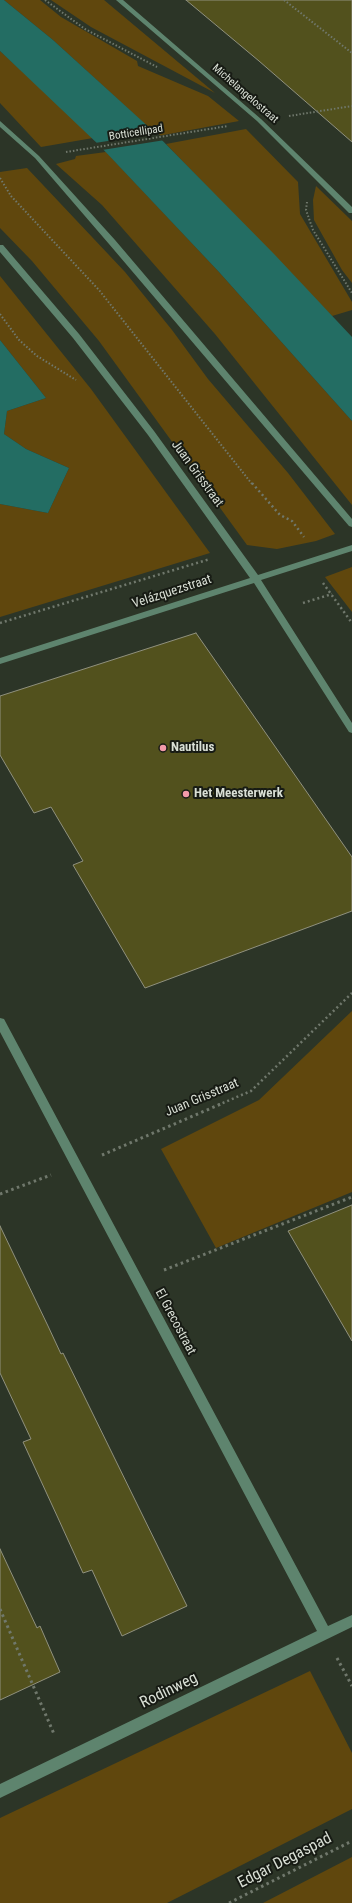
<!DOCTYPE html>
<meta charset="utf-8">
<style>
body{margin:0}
canvas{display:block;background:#2c3527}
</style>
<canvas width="352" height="1903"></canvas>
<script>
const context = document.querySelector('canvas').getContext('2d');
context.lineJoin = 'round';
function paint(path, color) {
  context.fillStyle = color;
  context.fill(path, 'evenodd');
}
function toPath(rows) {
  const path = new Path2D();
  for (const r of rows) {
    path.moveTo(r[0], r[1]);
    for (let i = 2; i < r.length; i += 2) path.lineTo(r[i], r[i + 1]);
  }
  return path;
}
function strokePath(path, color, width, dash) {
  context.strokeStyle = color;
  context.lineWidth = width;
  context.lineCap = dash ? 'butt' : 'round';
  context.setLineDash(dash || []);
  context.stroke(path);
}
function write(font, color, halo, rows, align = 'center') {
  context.font = font + ' "Roboto Condensed",sans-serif';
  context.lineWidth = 4;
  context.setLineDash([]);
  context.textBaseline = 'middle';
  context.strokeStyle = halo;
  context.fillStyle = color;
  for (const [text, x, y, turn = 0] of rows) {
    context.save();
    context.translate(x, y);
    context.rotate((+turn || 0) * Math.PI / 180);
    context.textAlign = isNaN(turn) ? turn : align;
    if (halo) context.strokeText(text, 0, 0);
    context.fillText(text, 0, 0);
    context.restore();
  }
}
const green = toPath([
 [4,0,40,0,61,17,137,61,138,66,208,96,239,121,158,136,53,40],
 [51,0,104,0,215,93,91,27],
 [0,51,53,100,93,138,41,147,0,103],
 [246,129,298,182,300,214,352,302,352,310,332,316,166,144],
 [106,152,219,272,352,421,352,505,215,334,102,205,56,164,75,159,76,156],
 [27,168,125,272,172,330,208,379,288,473,335,534,316,541,277,549,247,545,99,341,32,261,0,228,0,172],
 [316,186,352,221,352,283,342,270,314,220,313,200],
 [0,276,91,389,210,553,0,617,0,504,48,513,69,468,26,449,4,434,7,411,46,398,0,340],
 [352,567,352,612,325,577],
 [352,1011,352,1192,216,1248,161,1149,259,1100],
 [310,1671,352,1753,352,1809,167,1903,0,1903,0,1818],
 [352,1857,352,1903,263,1903]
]);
const water = toPath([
 [0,0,4,0,53,40,152,130,275,255,352,337,352,421,219,272,100,146,0,51],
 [0,340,46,398,7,411,4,434,26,449,69,468,48,513,0,504]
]);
const pier = toPath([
 [158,133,165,140,102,150,95,143]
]);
const building = toPath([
 [186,0,352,0,352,142,259,61,186,0],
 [196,633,352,857,352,911,145,988,73,865,83,861,51,807,34,813,0,755,0,696,196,633],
 [352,1205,352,1341,288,1231,352,1205],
 [0,1226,48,1326,61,1354,63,1353,187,1606,122,1636,92,1570,83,1573,58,1518,23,1442,31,1439,0,1373,0,1226],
 [0,1549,37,1628,40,1626,60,1672,0,1700,0,1549]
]);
const pathFar2 = toPath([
 [45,0,85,29,157,67],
 [284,0,352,53],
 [289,116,352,106],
 [66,152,228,126],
 [0,178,11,196,99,290,252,484],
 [307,202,306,210,313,230,352,293],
 [0,314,19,340,37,356,76,380]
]);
const pathFar1 = toPath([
 [252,483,280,515,292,521,304,537],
 [323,583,352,623],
 [303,603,332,594],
 [0,623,210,559],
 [218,1105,251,1091,352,993]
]);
const path = toPath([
 [102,1155,221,1104],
 [0,1194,51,1175],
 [164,1270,352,1197],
 [0,1609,54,1734],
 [337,1658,352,1686],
 [229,1903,352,1841]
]);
const minor = toPath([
 [116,0,123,0,261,119,352,207,352,213,349,213,257,121,116,0],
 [0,121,39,156,115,240,352,519,352,527,349,526,109,244,35,158,0,127,0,121],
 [0,245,3,245,79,334,154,431,258,575,352,545,352,551,261,580,352,723,352,733,349,732,254,583,0,664,0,658,250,578,148,435,73,338,0,252,0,245],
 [0,1018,4,1019,328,1626,352,1615,352,1627,0,1798,0,1784,317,1631,0,1032,0,1018]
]);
const markers = [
 [163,748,4,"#f39aa9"],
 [186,794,4,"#f39aa9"]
];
const farStreetnames = [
 ["Michelangelostraat",245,94,41],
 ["Botticellipad",136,133,-9]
];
const streetNames = [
 ["Juan Grisstraat",197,474,54],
 ["Velázquezstraat",172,592,-18],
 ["Juan Grisstraat",202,1098,-23],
 ["El Grecostraat",175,1322,62]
];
const poiNames = [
 ["Nautilus",171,748],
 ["Het Meesterwerk",194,794]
];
const nearStreetnames = [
 ["Rodinweg",169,1691,-26],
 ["Edgar Degaspad",285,1861,-27]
];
paint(green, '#60470d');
paint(water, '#236d63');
paint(pier, '#2c3527');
paint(building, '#52511d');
strokePath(building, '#90917e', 1);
strokePath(pathFar2, '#70786c', 2, [1.5, 2]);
strokePath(pathFar1, '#70786c', 2.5, [2, 3]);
strokePath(path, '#70786c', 3, [2.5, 3.5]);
paint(minor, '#5e846e');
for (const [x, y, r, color] of markers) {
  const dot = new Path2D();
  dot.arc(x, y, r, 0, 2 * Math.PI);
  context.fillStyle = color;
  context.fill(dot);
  strokePath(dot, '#171b14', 1.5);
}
write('11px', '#d9dfd5', '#171b14', farStreetnames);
write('13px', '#d9dfd5', '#171b14', streetNames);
write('bold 13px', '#d9dfd5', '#171b14', poiNames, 'left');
write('16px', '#d9dfd5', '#171b14', nearStreetnames);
</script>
